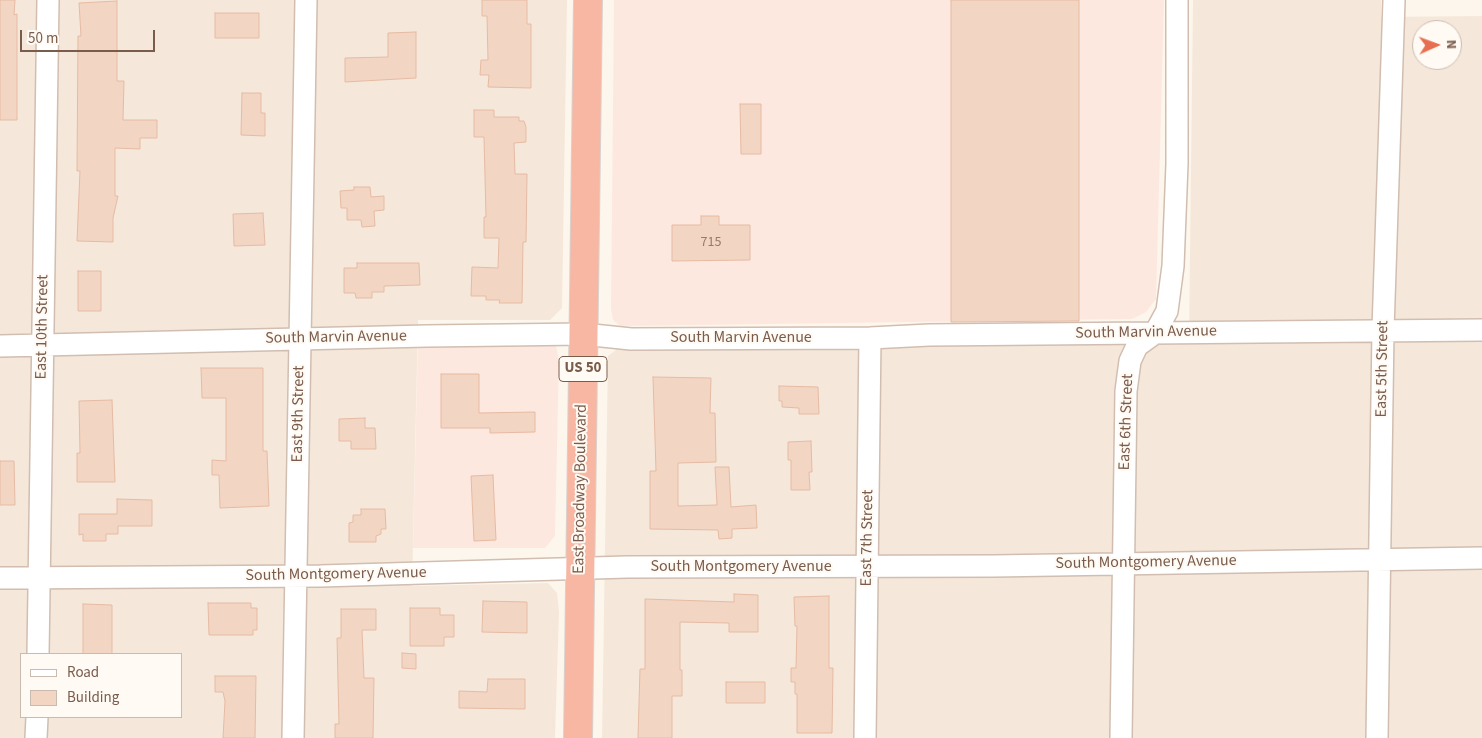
<!DOCTYPE html>
<style>
body{margin:0}
#map{position:relative;width:1482px;height:738px;overflow:hidden;background:#fdf6ec;font-family:"Source Sans 3",sans-serif}
canvas{display:block}
.legend{position:absolute;left:20px;top:653px;width:162px;height:65px;box-sizing:border-box;background:#fffaf3;border:1px solid #cabbb1;margin:0;padding:6px 9px;list-style:none;font-size:15px;color:#7a5c4d}
.legend li{display:flex;align-items:center;gap:10px;height:25px}
.legend b{width:25px;border:1px solid #cabbb1}
.north{position:absolute;left:1412px;top:20px;width:50px;height:50px;box-sizing:border-box;background:#fffaf3;border:1px solid #cabbb1;border-radius:50%;rotate:88deg;font-size:14px;font-weight:700;line-height:20px;text-align:center;color:#7a5c4d}
.north::after{content:'';display:block;margin:auto;width:18px;height:22px;background:#e76f51;clip-path:polygon(50% 0,100% 100%,50% 72%,0 100%)}
.scale{position:absolute;left:20px;top:30px;width:135px;height:22px;box-sizing:border-box;border:2px solid #7a5c4d;border-top:0;padding-left:6px;font-size:15px;line-height:18px;white-space:nowrap;color:#7a5c4d;-webkit-text-stroke:4px #fffaf3;paint-order:stroke}
</style>
<div id="map">
<canvas width="1482" height="738"></canvas>
<ul class="legend">
<li><b style="height:6px;background:#fff"></b>Road</li>
<li><b style="height:14px;background:#f3d5c3"></b>Building</li>
</ul>
<div class="north">N</div>
<div class="scale">50 m</div>
</div>
<script>
const context = document.querySelector('canvas').getContext('2d');
context.lineJoin = 'round';
function paint(path, color) {
  context.fillStyle = color;
  context.fill(path, 'evenodd');
}
function toPath(rows) {
  const path = new Path2D();
  for (const r of rows) {
    path.moveTo(r[0], r[1]);
    for (let i = 2; i < r.length; i += 2) path.lineTo(r[i], r[i + 1]);
  }
  return path;
}
function strokePath(path, color, width, dash) {
  context.strokeStyle = color;
  context.lineWidth = width;
  context.lineCap = dash ? 'butt' : 'round';
  context.setLineDash(dash || []);
  context.stroke(path);
}
function write(font, color, halo, rows, align = 'center') {
  context.font = font + ' "Source Sans 3",sans-serif';
  context.lineWidth = 4;
  context.setLineDash([]);
  context.textBaseline = 'middle';
  context.strokeStyle = halo;
  context.fillStyle = color;
  for (const [text, x, y, turn = 0] of rows) {
    context.save();
    context.translate(x, y);
    context.rotate((+turn || 0) * Math.PI / 180);
    context.textAlign = isNaN(turn) ? turn : align;
    if (halo) context.strokeText(text, 0, 0);
    context.fillText(text, 0, 0);
    context.restore();
  }
}
const residential = toPath([
 [0,0,567,0,562,308,550,320,418,320,412,586,548,583,557,593,559,612,555,738,0,738],
 [21,654,181,654,181,717,21,717],
 [1193,0,1381,0,1381,17,1482,16,1482,738,602,738,608,356,617,349,1189,339],
 [1422,30,1452,30,1452,60,1422,60]
]);
const commercial = toPath([
 [614,0,1164,0,1156,299,1146,312,1132,319,620,326,613,320,611,309],
 [418,338,545,339,556,346,559,360,555,536,545,548,413,548]
]);
const building = toPath([
 [0,0,15,0,14,15,17,14,17,120,0,120,0,0],
 [482,0,527,0,527,24,531,24,531,88,488,87,489,75,480,75,481,60,488,60,487,16,482,16,482,0],
 [951,0,1079,0,1079,321,951,322,951,0],
 [117,1,117,81,124,81,123,120,157,120,157,138,140,138,140,149,115,148,115,196,118,196,113,218,113,242,77,241,80,171,77,171,78,36,81,36,79,3,117,1],
 [215,13,259,13,259,38,215,38,215,13],
 [416,32,416,78,345,82,345,58,388,57,388,33,416,32],
 [242,93,261,93,261,113,265,113,265,136,241,135,242,93],
 [740,104,761,104,761,154,741,154,740,104],
 [474,110,494,110,494,117,519,117,519,121,524,121,526,127,526,142,514,143,515,174,527,174,526,242,523,242,522,303,499,303,500,300,486,300,486,296,471,296,472,267,498,268,499,238,484,238,484,217,486,217,484,137,474,137,474,110],
 [354,187,370,187,371,197,384,196,384,210,374,211,375,226,362,227,361,220,347,220,347,208,341,208,340,191,354,190,354,187],
 [263,213,265,245,234,246,233,214,263,213],
 [701,216,719,216,719,225,750,225,750,260,672,261,672,225,701,225,701,216],
 [357,263,419,263,420,285,384,286,384,292,372,292,372,298,356,298,355,293,344,293,344,268,357,268,357,263],
 [78,271,101,271,101,311,78,311,78,271],
 [201,368,263,368,263,451,267,451,269,506,220,508,219,475,212,475,212,460,226,461,226,398,202,398,201,368],
 [441,374,479,374,479,413,535,412,535,432,490,433,490,428,441,428,441,374],
 [653,377,711,378,710,413,715,413,716,462,678,463,678,506,717,505,715,467,729,467,731,507,756,505,757,528,732,529,732,538,719,539,718,530,650,529,650,471,656,471,653,377],
 [779,386,818,387,819,414,799,414,799,408,782,407,782,401,779,401,779,386],
 [112,400,115,482,77,482,77,453,80,453,79,401,112,400],
 [365,418,365,428,375,428,376,449,351,449,351,441,339,441,339,419,365,418],
 [811,441,812,472,809,472,810,490,791,490,791,460,788,460,788,442,811,441],
 [0,461,14,461,15,505,0,505,0,461],
 [493,475,496,540,474,541,471,476,493,475],
 [117,499,152,500,152,526,118,526,118,534,106,534,106,541,83,541,83,534,79,535,79,514,117,514,117,499],
 [361,509,385,509,386,529,381,529,381,534,376,536,376,542,349,542,349,523,353,522,353,515,361,515,361,509],
 [734,594,758,595,758,632,729,632,729,623,680,622,680,670,682,670,682,696,672,696,672,738,638,738,640,669,645,669,645,599,734,602,734,594],
 [829,596,829,668,833,668,832,733,797,733,797,694,795,694,795,682,791,682,791,668,796,668,797,626,795,626,794,597,829,596],
 [483,601,527,602,527,633,482,632,483,601],
 [208,603,251,603,251,608,257,608,257,630,253,630,253,635,209,635,208,603],
 [83,604,112,605,112,654,83,654,83,604],
 [410,608,440,608,440,615,454,615,454,637,444,637,444,646,410,646,410,608],
 [341,609,376,609,376,630,362,630,364,678,374,678,373,738,335,738,335,724,339,724,337,638,341,638,341,609],
 [402,653,416,654,416,669,402,668,402,653],
 [215,676,256,676,255,738,223,738,225,701,223,692,215,692,215,676],
 [488,679,525,679,525,709,459,708,459,691,487,692,488,679],
 [726,682,765,682,765,703,726,703,726,682]
]);
const minor = toPath([
 [0,346,427,336,583,334,631,339,870,338,929,335,1482,330],
 [0,578,320,576,627,567,994,566,1482,558],
 [38,654,48,0],
 [36,738,37,717],
 [293,738,306,0],
 [865,738,870,338],
 [1121,738,1126,391,1130,361,1137,346,1155,333,1167,311,1173,266,1177,164,1177,0],
 [1377,738,1383,330,1394,0]
]);
const highway = toPath([
 [578,738,588,0]
]);
const numberNames = [
 ["715",711,243]
];
const shields = [
 [583,369,48]
];
const shieldNames = [
 ["US 50",583,369]
];
const streetNames = [
 ["East 10th Street",43,327,-89],
 ["South Marvin Avenue",1146,333,-1],
 ["South Marvin Avenue",336,338,-1],
 ["South Marvin Avenue",741,338],
 ["East 5th Street",1383,369,-89],
 ["East 9th Street",299,414,-89],
 ["East 6th Street",1127,422,-88],
 ["East Broadway Boulevard",581,489,-89],
 ["East 7th Street",868,538,-89],
 ["South Montgomery Avenue",1146,563,-1],
 ["South Montgomery Avenue",741,567],
 ["South Montgomery Avenue",336,575,-1]
];
paint(residential, '#f5e8da');
paint(commercial, '#fde8e0');
paint(building, '#f3d5c3');
strokePath(building, '#e6bba3', 1);
strokePath(minor, '#d1beb0', 24);
strokePath(highway, '#dad1cd', 30);
strokePath(minor, '#fff', 21);
strokePath(highway, '#f7b7a3', 28);
write('14px', '#987a6a', null, numberNames);
for (const [x, y, w] of shields) {
  const box = new Path2D();
  box.roundRect(x - w / 2, y - 12.5, w, 25, 4);
  context.fillStyle = '#fffaf3';
  context.fill(box);
  strokePath(box, '#7a5c4d', 1);
}
write('bold 15px', '#7a5c4d', null, shieldNames);
write('16px', '#7a5c4d', '#fffaf3', streetNames);
</script>
